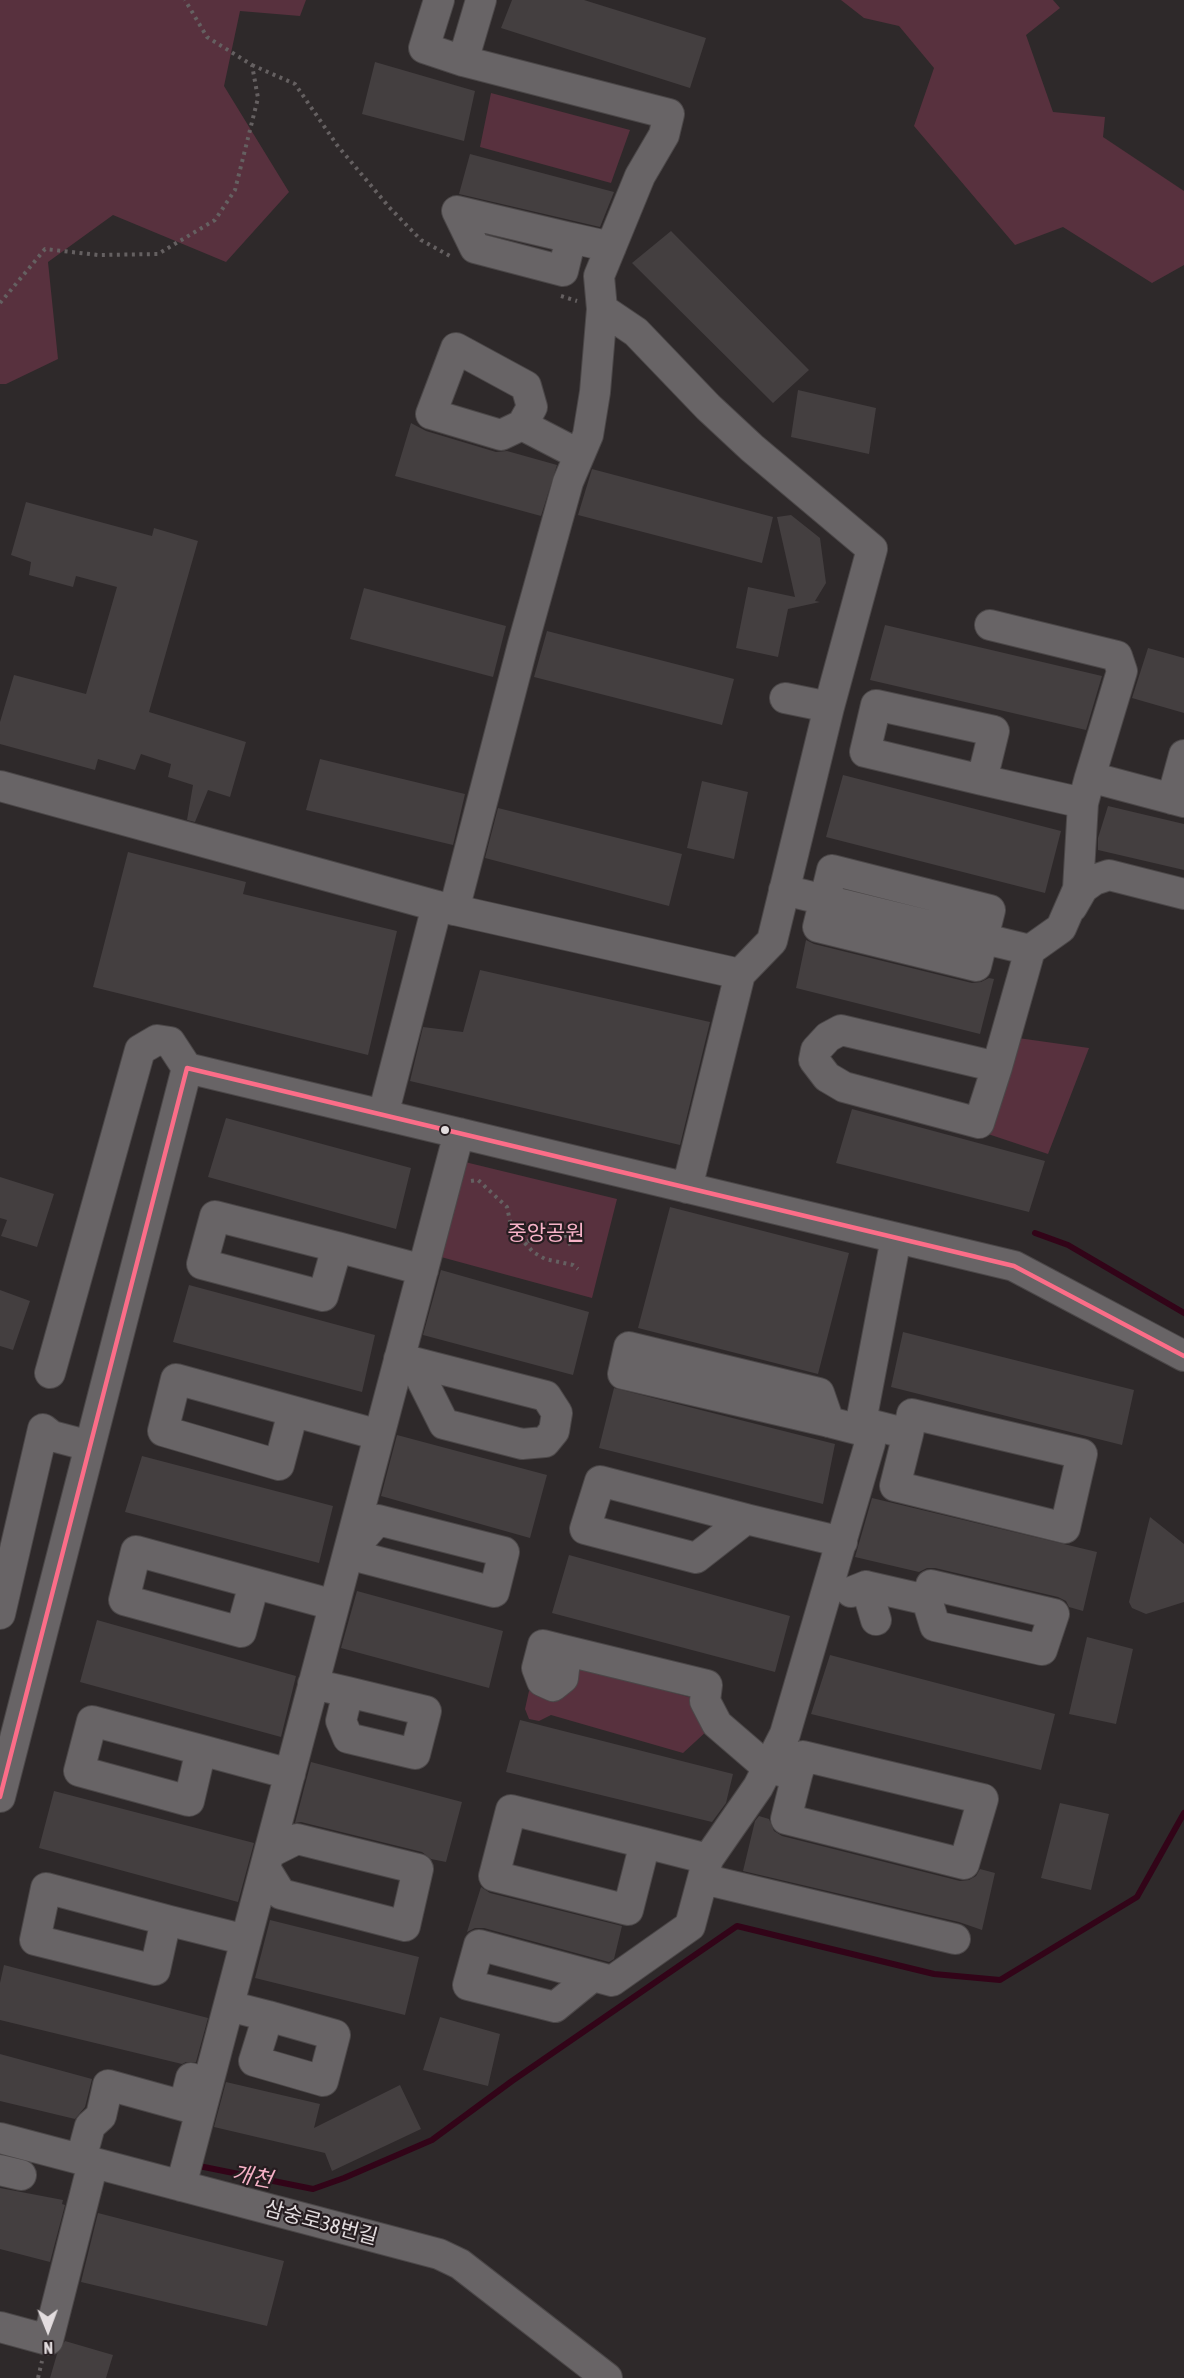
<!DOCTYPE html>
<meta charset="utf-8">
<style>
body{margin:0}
#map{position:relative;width:1184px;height:2378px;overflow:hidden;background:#2e292a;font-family:"Asap Condensed",sans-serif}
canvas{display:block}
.north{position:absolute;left:18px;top:2300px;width:60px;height:60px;-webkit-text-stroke:4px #261d20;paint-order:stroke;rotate:179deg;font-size:16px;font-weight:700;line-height:24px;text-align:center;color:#e3dddf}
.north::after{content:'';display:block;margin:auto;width:21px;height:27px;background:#e3dddf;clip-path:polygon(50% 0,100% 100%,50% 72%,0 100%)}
</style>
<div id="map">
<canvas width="1184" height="2378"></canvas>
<div class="north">N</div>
</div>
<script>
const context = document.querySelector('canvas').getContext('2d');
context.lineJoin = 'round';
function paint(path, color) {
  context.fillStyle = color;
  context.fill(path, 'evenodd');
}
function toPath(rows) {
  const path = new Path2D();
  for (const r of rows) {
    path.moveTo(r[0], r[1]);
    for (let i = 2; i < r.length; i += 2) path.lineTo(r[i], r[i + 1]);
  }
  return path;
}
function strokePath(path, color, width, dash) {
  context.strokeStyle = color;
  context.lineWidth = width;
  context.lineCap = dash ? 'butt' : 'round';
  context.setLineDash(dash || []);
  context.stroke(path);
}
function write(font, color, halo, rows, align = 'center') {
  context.font = font + ' "Asap Condensed","Noto Sans KR",sans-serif';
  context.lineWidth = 4.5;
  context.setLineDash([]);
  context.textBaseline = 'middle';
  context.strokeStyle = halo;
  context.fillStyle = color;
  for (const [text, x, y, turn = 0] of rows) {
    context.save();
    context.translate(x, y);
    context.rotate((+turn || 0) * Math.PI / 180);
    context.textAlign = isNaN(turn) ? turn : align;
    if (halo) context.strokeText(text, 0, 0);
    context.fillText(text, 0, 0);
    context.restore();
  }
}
const green = toPath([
 [0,0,306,0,300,16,240,11,224,86,289,192,226,262,113,215,48,262,58,359,6,384,0,384],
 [841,0,1053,0,1060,8,1026,35,1053,112,1105,117,1103,137,1184,191,1184,265,1152,283,1063,227,1015,245,914,126,934,68,899,26,864,18],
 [491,93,630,130,611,183,480,147],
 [1011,1037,1089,1048,1048,1154,982,1132],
 [465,1162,617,1199,592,1298,441,1257],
 [575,1666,696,1699,708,1730,683,1753,551,1715,539,1721,529,1719,525,1709,529,1691,536,1689]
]);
const stream = toPath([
 [1035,1233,1068,1245,1184,1313],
 [194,2165,313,2189,344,2178,432,2140,512,2081,737,1926,934,1974,1000,1980,1137,1897,1184,1813]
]);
const building = toPath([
 [512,0,584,0,706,38,690,88,501,28],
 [375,62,475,91,464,141,362,114],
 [470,154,614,192,600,227,459,194],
 [671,231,809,370,773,403,632,263],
 [798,390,876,408,869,454,791,437],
 [411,423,426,431,496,452,507,451,557,465,541,516,395,476],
 [592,469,773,517,762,563,578,515],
 [26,502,152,536,154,528,198,541,149,712,246,742,230,797,208,790,195,822,187,820,193,785,168,777,171,764,141,754,135,770,98,759,95,770,0,744,0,722,14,675,86,694,117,587,76,576,73,587,29,575,31,562,11,555],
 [791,515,820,538,826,583,815,601,820,602,788,609,778,657,736,648,748,587,795,597,777,517],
 [364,588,506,626,493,677,350,639],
 [885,625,1102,676,1086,730,870,680],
 [547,631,734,679,722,725,534,677],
 [1148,648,1184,658,1184,713,1132,698],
 [320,759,465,794,453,845,306,810],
 [843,775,1061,831,1045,893,826,837],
 [702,781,748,792,734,859,687,848],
 [1108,806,1184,824,1184,870,1098,850,1098,838],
 [498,808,682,854,669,906,485,858],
 [128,852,246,882,243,894,397,931,368,1055,93,987],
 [806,940,814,944,972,983,981,982,989,978,994,979,980,1034,796,988],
 [480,970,710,1022,680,1145,410,1081,423,1027,463,1032],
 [852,1109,1045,1161,1029,1212,836,1163],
 [226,1118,411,1168,396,1229,208,1177],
 [0,1177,54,1194,37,1247,1,1236,7,1220,0,1218],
 [670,1207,849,1253,818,1374,638,1328],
 [441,1270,589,1312,573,1375,423,1335],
 [189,1285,375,1335,362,1392,173,1342],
 [0,1290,30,1301,13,1350,0,1346],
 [903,1332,1134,1390,1122,1445,891,1387],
 [614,1388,835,1444,823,1504,599,1448],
 [397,1435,547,1475,530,1538,381,1496],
 [142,1456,333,1506,319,1563,125,1512],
 [872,1498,1097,1552,1083,1611,1069,1607,1066,1601,1058,1597,935,1568,927,1568,919,1572,855,1557],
 [1150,1517,1184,1544,1184,1602,1146,1614,1132,1608,1129,1602],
 [569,1555,790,1616,775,1672,552,1613],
 [357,1591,503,1631,489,1688,341,1648],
 [97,1620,296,1676,281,1737,80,1682],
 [1087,1637,1133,1649,1116,1724,1069,1714],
 [830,1655,1055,1714,1041,1770,811,1714],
 [520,1720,733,1774,726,1803,712,1822,506,1772],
 [311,1762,462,1802,446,1862,431,1859,422,1852,301,1822,295,1823],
 [54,1791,254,1843,238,1902,39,1848],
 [1060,1803,1109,1814,1091,1890,1041,1878],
 [759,1816,769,1819,774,1831,782,1836,960,1881,969,1880,976,1876,980,1869,995,1873,982,1930,959,1922,743,1871,755,1821],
 [481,1887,490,1893,622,1926,614,1959,609,1962,484,1928,475,1928,467,1932],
 [270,1920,419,1957,405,2015,255,1978],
 [4,1965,208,2018,196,2062,186,2062,182,2064,0,2020,0,1983],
 [440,2017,500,2034,488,2086,423,2070],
 [0,2054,92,2079,85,2107,75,2119,0,2101],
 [226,2082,320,2104,314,2128,400,2085,421,2129,332,2171,325,2153,214,2127],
 [0,2188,63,2200,62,2204,65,2205,50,2262,0,2249],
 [98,2213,284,2261,267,2326,81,2282],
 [65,2341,113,2355,106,2378,50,2378,57,2354]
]);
const path = toPath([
 [252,65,295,84,337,145,389,207,421,240,450,256],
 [561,296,577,301],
 [0,303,45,249,98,255,158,254,215,220,235,190,258,98,252,65,207,37,185,0],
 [471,1181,478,1180,507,1207,511,1226,524,1242],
 [568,1244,578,1241,569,1236,538,1238,524,1242,533,1252,545,1259,573,1265,578,1269],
 [38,2378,42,2361]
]);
const minor = toPath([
 [439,0,424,48,463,61,669,114,664,135,640,176,599,276,602,309],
 [463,61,481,0],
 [571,238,457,211,475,248,563,271,571,238,611,247],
 [522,425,532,407,526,386,456,348,431,414,501,435,522,425,578,454],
 [990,625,1117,656,1122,671,1090,777],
 [785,698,829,707],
 [982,780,994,731,876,705,865,752,982,780,1083,803],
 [0,786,437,906,740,974,687,1188],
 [1172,799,1184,755],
 [832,870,990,910,976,966,818,927,832,870],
 [784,890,1030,950,997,1067,979,1123,844,1087,827,1077,814,1060,816,1050,828,1037,841,1030,997,1067],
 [1072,907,1083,888,1094,880,1109,875,1184,894],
 [454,910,523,644,568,482,588,435,595,392,602,309,636,332,708,407,752,448,872,549,829,707,772,941,740,974],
 [1030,950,1061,928,1078,889,1083,803,1090,777,1184,802],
 [383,1115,437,906],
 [337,1247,215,1216,202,1264,323,1296,337,1247,423,1270],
 [399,1359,413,1362,546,1396,557,1413,554,1431,545,1442,522,1444,444,1424,413,1362],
 [50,1373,140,1050,157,1040,170,1042,187,1068],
 [293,1412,279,1465,163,1431,176,1379,379,1435],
 [829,1422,819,1393,629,1347,623,1374,829,1422,864,1431],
 [861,1422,908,1434,895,1486,1065,1528,1082,1454,912,1414,908,1434],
 [746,1519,600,1481,585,1529,696,1558,746,1519,842,1542],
 [378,1520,504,1552,494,1592,348,1554,378,1520],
 [254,1584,241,1632,124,1600,136,1551,334,1605],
 [866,1586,927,1600,935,1626,1042,1650,1054,1614,931,1585,927,1600],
 [851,1592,866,1586,876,1620],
 [0,1614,43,1429,52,1436,90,1446],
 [559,1649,543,1645,537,1668,542,1681,553,1686,563,1678,565,1661,559,1649,707,1685,705,1701,717,1724,768,1768,797,1775,786,1819,964,1864,983,1799,803,1756,797,1775],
 [313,1684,348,1692,426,1711,415,1754,348,1738,341,1721,348,1692],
 [201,1750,189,1801,79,1771,92,1721,201,1750,290,1774],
 [0,1797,187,1068,1014,1266,1184,1356],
 [645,1843,628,1910,494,1876,511,1810,645,1843,708,1859],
 [265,1868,281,1894,405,1926,418,1869,297,1839,269,1853],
 [703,1879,955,1939],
 [166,1920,46,1888,35,1940,155,1970,166,1920,246,1940],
 [593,1976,555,2007,468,1985,479,1945,612,1981,690,1926,708,1859,758,1787,785,1734,870,1443,861,1422,896,1238],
 [229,2006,268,2016,335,2035,323,2081,254,2061,268,2016],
 [0,2138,439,2254,460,2264,607,2378],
 [81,2159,90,2126,101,2116,108,2085,184,2106,191,2078,195,2086],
 [0,2170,21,2175],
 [181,2186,459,1133],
 [0,2327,48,2340,93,2163]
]);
const bus1 = toPath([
 [0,1797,187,1068,1014,1266,1184,1356]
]);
const markers = [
 [445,1130,5,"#e3dddf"]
];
const parkNames = [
 ["중앙공원",546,1233]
];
const streetNames = [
 ["삼숭로38번길",321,2223,15]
];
const waterNames = [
 ["개천",252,2177,11]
];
paint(green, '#58313e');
strokePath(stream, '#320418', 6);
paint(building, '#443f40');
strokePath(minor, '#4b4748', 32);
strokePath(path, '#656061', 4, [3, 4.5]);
strokePath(minor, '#686466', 30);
strokePath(bus1, '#fb6d88', 4.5);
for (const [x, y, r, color] of markers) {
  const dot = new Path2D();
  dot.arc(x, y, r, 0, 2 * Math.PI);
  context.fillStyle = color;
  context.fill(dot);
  strokePath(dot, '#261d20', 2);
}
write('21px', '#f8b3c8', '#261d20', parkNames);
write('21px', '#e3dddf', '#261d20', streetNames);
write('italic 22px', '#f7b2c7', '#261d20', waterNames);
</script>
